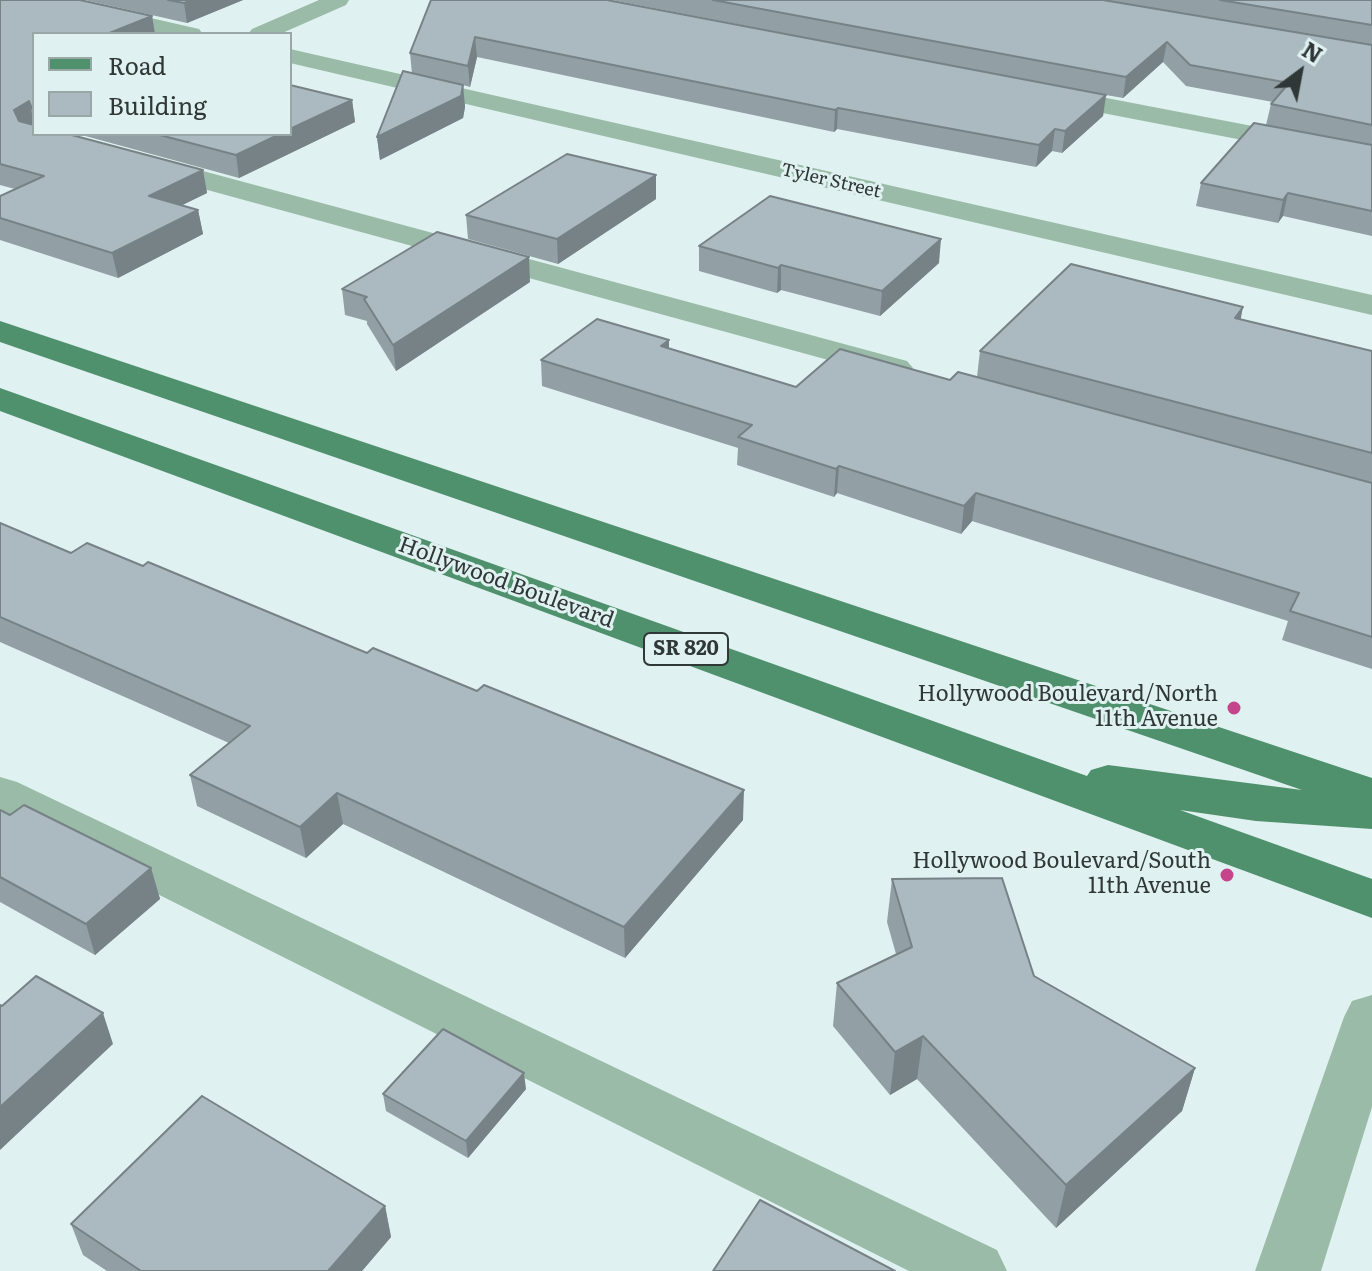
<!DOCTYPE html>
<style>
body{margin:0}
#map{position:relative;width:1372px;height:1271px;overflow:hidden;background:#dff1f0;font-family:Literata,serif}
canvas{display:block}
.legend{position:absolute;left:32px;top:32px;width:260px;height:104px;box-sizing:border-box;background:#dff1f0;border:2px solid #99a7a6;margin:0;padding:10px 14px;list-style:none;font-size:24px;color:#303737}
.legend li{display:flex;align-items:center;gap:16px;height:40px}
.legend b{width:40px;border:2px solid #99a7a6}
.north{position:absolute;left:1260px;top:32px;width:80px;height:80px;-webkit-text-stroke:6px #dff1f0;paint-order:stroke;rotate:32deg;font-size:22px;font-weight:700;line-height:32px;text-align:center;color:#303737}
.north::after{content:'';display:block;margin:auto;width:28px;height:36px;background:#303737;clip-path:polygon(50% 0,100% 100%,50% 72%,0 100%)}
</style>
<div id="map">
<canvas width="1372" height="1271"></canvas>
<ul class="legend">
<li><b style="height:10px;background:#4f906d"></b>Road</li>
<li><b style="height:22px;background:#aabac0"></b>Building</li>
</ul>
<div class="north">N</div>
</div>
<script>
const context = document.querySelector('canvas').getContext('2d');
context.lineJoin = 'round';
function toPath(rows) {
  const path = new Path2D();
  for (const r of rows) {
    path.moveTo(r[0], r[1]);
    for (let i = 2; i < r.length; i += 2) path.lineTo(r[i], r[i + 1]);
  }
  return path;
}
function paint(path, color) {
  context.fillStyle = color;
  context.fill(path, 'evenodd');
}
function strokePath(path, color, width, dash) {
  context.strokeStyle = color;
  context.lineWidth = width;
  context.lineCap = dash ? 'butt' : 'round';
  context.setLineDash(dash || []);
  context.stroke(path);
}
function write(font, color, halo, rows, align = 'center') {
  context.font = font + ' Literata,serif';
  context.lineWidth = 6;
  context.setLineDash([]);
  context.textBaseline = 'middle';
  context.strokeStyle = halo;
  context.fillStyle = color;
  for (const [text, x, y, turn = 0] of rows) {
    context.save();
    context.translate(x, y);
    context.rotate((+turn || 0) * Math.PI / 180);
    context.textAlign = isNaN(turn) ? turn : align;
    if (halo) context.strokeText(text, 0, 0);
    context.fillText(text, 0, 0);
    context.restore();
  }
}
const minor = toPath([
 [30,0,72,0,199,29,203,34,160,34,33,5,30,0],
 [319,0,349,0,346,5,280,34,248,34,252,29,319,0],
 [290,49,1372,295,1372,315,290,63,290,49],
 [1044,86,1372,149,1372,165,1035,100,1031,94,1035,88,1044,86],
 [34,126,34,134,66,134,907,361,913,368,907,375,895,379,883,375,25,140,21,134,34,126],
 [0,777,17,782,997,1250,1007,1271,909,1271,0,815,0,777],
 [1372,995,1372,1107,1321,1271,1255,1271,1344,1017,1352,1001,1372,995]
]);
const major = toPath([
 [0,321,1372,778,1372,829,1256,821,1180,810,1372,879,1372,918,0,411,0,388,1087,776,1091,770,1108,765,1302,790,0,342,0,321]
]);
const wall = toPath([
 [0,0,152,16,155,34,34,34,34,123,32,124,203,170,207,193,182,205,198,210,203,234,118,278,0,240,0,196,15,189,0,185],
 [85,0,243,0,187,23],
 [431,0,964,68,612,0,1372,0,1372,236,1283,216,1278,223,1196,206,1201,183,1266,125,1271,104,1273,102,1186,86,1163,62,1123,98,1106,95,1103,116,1062,153,1052,151,1036,167,837,129,834,132,477,57,470,87,463,85,465,107,463,118,380,160,377,137,412,74,410,53],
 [352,100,355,122,239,178,78,134,290,134],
 [656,199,558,264,468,239,466,215],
 [699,246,939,263,880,316,781,290,777,293,699,271],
 [530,282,396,371,367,324,367,321,345,315,342,289],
 [1240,320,1372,351,1372,483,977,377,980,351],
 [669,340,669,349,796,387,950,380,1372,483,1372,669,1282,640,1288,621,972,521,961,534,837,493,834,497,737,465,738,448,542,386,541,360],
 [0,523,71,553,743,820,625,958,343,824,306,858,197,806,190,775,229,743,0,642],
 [0,810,10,815,151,868,160,899,95,955,0,902],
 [892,879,1034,976,1195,1068,1182,1111,1056,1228,917,1079,890,1095,833,1026,837,983,896,954,887,922],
 [526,1089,468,1158,386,1111,383,1094],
 [385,1206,391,1237,362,1271,107,1271,83,1255,71,1224]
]);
const shadedWall = toPath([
 [192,0,243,0,187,23,184,3],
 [152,16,155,34,107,34],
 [475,37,477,57,470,87,468,66],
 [1167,42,1163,62,1123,98,1126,77],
 [463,85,465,107,463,118,380,160,377,137],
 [1106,95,1103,116,1062,153,1065,131],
 [352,100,355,122,239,178,236,155,280,134,290,134,290,129],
 [29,101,34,123,19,131,14,110],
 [838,108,837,129,834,132,835,110],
 [1055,129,1052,151,1036,167,1039,145],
 [203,170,207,193,154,219,149,196],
 [656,175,656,199,558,264,557,239],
 [1288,193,1283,216,1278,223,1283,200],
 [198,210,203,234,118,278,112,253],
 [941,239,939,263,880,316,882,291],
 [529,257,530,282,396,371,393,345],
 [781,265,781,290,777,293,778,268],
 [1243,307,1238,333,1235,318],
 [669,340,669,366,661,346],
 [839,466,837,493,834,497,836,469],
 [976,493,972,521,961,534,964,506],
 [744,790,743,820,625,958,624,927],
 [337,793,343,824,306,858,300,827],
 [151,868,160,899,95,955,86,924],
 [103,1013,113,1044,0,1150,0,1107],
 [923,1036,917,1079,890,1095,895,1052],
 [1195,1068,1182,1111,1056,1228,1066,1185],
 [524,1073,526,1089,468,1158,466,1141],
 [385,1206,391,1237,362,1271,328,1271]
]);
const building = toPath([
 [0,0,80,0,152,16,107,34,34,34,34,109,32,109,29,101,14,110,19,121,34,125,34,134,68,134,203,170,149,196,198,210,112,253,0,218,0,196,44,176,0,164,0,0],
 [168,0,192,0,184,3,168,0],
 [431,0,607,0,1106,95,1065,131,1055,129,1039,145,838,108,835,110,475,37,468,66,410,53,431,0],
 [713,0,1103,0,1372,45,1372,125,1271,104,1289,83,1190,65,1167,42,1126,77,713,0],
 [1220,0,1372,0,1372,25,1220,0],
 [403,71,463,85,461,96,377,137,403,71],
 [290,85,352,100,290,129,290,85],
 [1254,123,1372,145,1372,211,1288,193,1283,200,1201,183,1254,123],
 [156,134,280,134,236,155,156,134],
 [567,154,656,175,557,239,466,215,567,154],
 [770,196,941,239,882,291,781,265,778,268,699,246,770,196],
 [437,232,529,257,393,345,364,299,367,297,342,289,437,232],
 [1071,264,1243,307,1235,318,1372,351,1372,453,980,351,1071,264],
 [597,319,669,340,661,346,796,387,840,349,950,380,958,372,1372,483,1372,637,1290,611,1299,593,976,493,964,506,839,466,836,469,738,437,752,425,541,360,597,319],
 [0,523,71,553,87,543,143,566,148,562,367,653,373,648,477,691,484,685,744,790,624,927,337,793,300,827,190,775,250,726,0,617,0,523],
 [24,805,151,868,86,924,0,877,0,810,10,815,24,805],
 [1002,878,1034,976,1195,1068,1066,1185,923,1036,895,1052,837,983,912,947,892,879,1002,878],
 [36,976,103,1013,0,1107,0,1005,2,1006,36,976],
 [443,1029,524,1073,466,1141,383,1094,443,1029],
 [202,1096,385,1206,328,1271,141,1271,71,1224,202,1096],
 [760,1200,895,1271,713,1271,760,1200]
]);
const markers = [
 [1234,708,8,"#c6448c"],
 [1227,875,8,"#c6448c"]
];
const farStreetnames = [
 ["Tyler Street",831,181,13]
];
const shields = [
 [686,649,84]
];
const shieldNames = [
 ["SR 820",686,649]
];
const streetNames = [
 ["Hollywood Boulevard",506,583,20]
];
const poiNames = [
 ["Hollywood Boulevard/North",1218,695],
 ["11th Avenue",1218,720],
 ["Hollywood Boulevard/South",1211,862],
 ["11th Avenue",1211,887]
];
paint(minor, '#9abba7');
paint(major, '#4f906d');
paint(wall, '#92a0a5');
paint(shadedWall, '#778286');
paint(building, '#aabac0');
strokePath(building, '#778286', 2);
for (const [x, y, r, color] of markers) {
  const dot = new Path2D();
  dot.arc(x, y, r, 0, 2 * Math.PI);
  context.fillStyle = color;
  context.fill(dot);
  strokePath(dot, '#dff1f0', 3);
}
write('18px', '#303737', '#dff1f0', farStreetnames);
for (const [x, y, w] of shields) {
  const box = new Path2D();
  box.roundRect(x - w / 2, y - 16, w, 32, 6);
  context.fillStyle = '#dff1f0';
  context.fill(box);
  strokePath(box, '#303737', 2);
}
write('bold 20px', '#303737', null, shieldNames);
write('22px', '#303737', '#dff1f0', streetNames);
write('22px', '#303737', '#dff1f0', poiNames, 'right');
</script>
